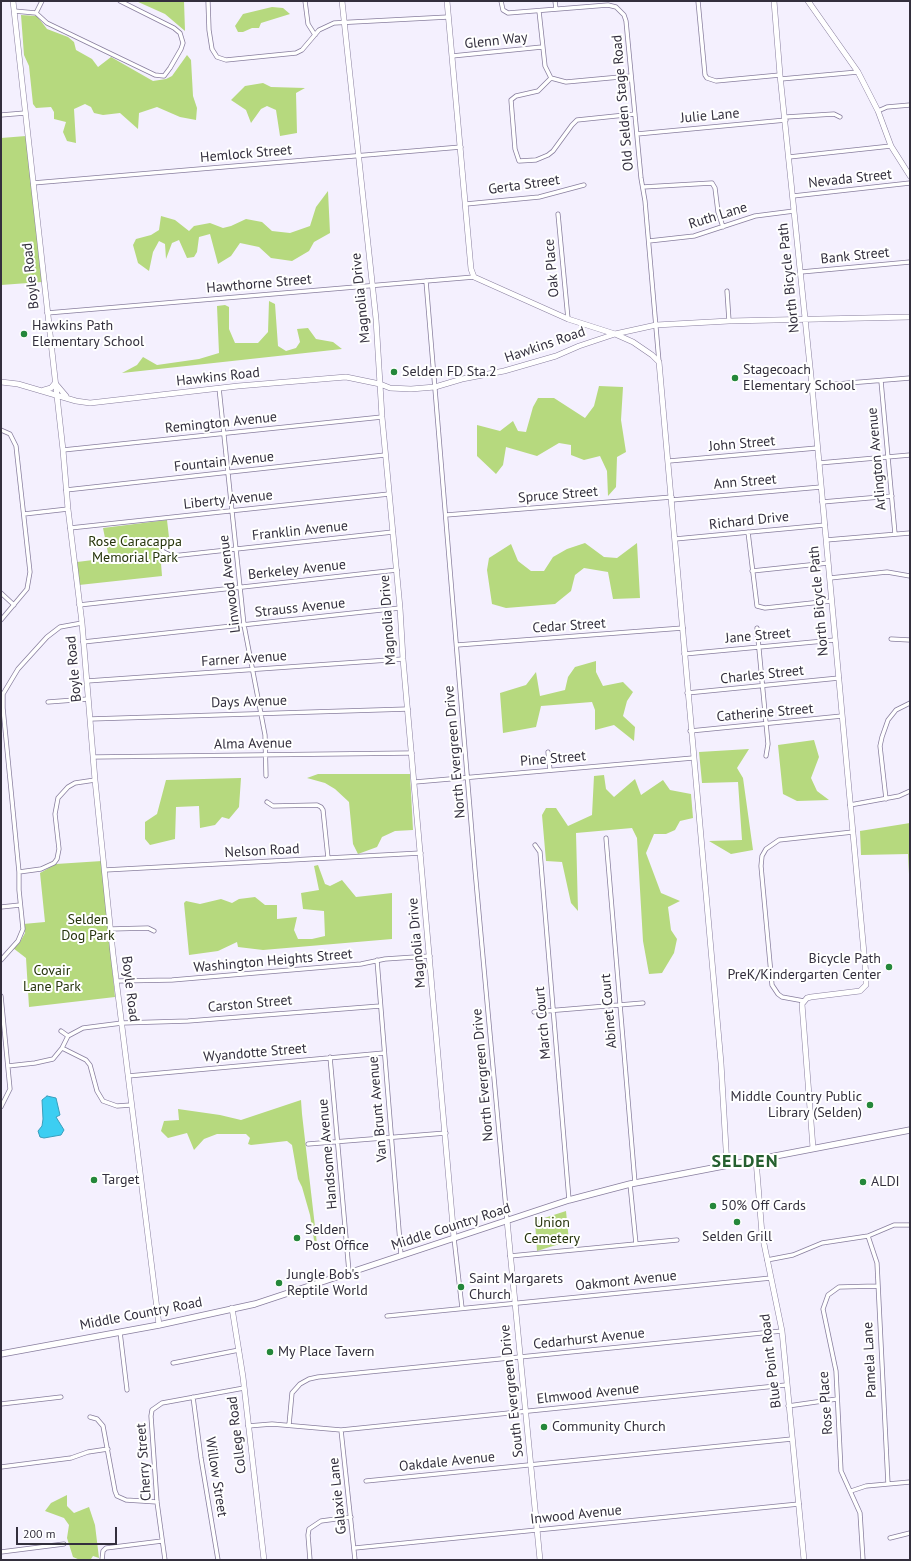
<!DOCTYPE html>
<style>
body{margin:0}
#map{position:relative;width:911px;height:1561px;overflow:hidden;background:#f4f0fe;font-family:"PT Sans",sans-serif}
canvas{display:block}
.frame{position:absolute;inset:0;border:2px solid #332f3d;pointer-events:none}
.scale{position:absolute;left:16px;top:1527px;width:101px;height:18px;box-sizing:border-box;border:2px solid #332f3d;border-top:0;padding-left:5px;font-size:12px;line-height:14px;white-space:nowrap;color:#332f3d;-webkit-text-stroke:3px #fff;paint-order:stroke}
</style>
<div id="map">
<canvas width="911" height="1561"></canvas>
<div class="frame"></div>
<div class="scale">200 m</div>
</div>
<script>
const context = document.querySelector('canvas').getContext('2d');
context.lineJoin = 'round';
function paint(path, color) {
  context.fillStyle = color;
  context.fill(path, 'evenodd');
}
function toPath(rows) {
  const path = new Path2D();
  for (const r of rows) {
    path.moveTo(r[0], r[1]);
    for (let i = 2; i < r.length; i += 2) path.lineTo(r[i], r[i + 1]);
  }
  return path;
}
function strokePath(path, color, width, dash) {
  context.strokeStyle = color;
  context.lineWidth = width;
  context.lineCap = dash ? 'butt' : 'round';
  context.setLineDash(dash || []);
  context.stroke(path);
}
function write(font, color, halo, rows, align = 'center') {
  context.font = font + ' "PT Sans",sans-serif';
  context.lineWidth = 4;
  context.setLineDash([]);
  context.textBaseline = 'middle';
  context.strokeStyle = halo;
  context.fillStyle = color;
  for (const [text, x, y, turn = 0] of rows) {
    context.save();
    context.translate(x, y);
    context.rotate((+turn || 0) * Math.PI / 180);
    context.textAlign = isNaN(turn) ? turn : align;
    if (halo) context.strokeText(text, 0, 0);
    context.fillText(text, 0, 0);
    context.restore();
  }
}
const green = toPath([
 [136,1,184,1,185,31,165,14],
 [272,7,283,8,290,14,261,23,259,28,252,28,243,32,238,32,235,26,243,14],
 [21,15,37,16,47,29,68,37,74,42,76,50,92,59,98,67,111,57,153,81,166,79,172,76,187,55,191,60,193,96,197,108,196,120,180,117,157,107,139,113,138,129,120,113,103,115,94,113,91,107,85,104,74,109,76,143,67,141,63,132,66,122,54,119,54,112,51,107,36,108,33,104,29,66,24,55],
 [263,83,271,87,305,88,296,93,297,133,280,136,276,110,267,106,261,109,251,123,246,110,231,100,245,86],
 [26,136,42,282,1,285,1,138],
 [328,191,330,233,314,242,309,251,292,261,271,258,259,247,240,243,231,256,218,264,210,234,199,237,197,252,194,257,187,258,179,240,172,243,166,259,165,244,159,241,153,252,149,271,138,263,133,245,136,239,151,235,159,230,161,216,175,220,189,231,194,226,210,223,223,228,231,226,246,219,262,222,272,231,290,233,310,226,316,207],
 [269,301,275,304,278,346,286,351,296,348,300,342,297,329,308,328,316,339,333,342,342,349,122,373,137,365,143,357,157,365,199,359,219,353,217,306,225,305,229,307,229,329,235,343,258,343,268,332],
 [599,386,623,387,621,420,626,452,617,457,616,487,608,496,607,471,600,456,584,460,571,455,571,445,559,443,537,456,506,447,503,465,496,474,477,456,477,425,500,431,513,421,518,431,526,432,533,407,538,398,554,398,585,418,594,406],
 [167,520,170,546,164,547,160,550,162,576,79,585,77,562,109,558,103,528],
 [585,543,604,557,617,558,637,543,640,598,613,599,608,572,584,568,575,575,571,591,555,604,506,608,492,604,487,570,489,558,511,544,518,561,531,571,544,571,553,557,567,549],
 [596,661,596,672,603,686,623,682,633,692,627,701,623,716,635,727,634,741,614,725,595,730,595,710,592,702,541,706,536,727,503,733,500,693,526,685,536,672,540,696,565,690,568,677,575,667],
 [814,740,819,757,811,778,817,791,829,800,797,801,783,794,778,745],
 [749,749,737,768,743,778,753,850,731,854,709,841,742,840,738,782,702,783,699,752],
 [318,774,410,774,413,830,395,831,382,837,377,847,358,854,353,844,349,802,335,789,325,783,307,778],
 [604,775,606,789,614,797,635,779,641,795,663,780,670,790,691,794,693,818,680,821,675,830,666,834,654,834,646,853,661,893,680,901,668,907,671,930,677,939,674,953,662,973,649,974,643,941,637,838,632,828,576,833,578,911,571,903,562,862,546,861,542,815,546,808,556,808,568,826,592,815,594,776],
 [241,778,239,807,229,819,222,817,215,825,200,828,199,806,176,807,175,839,150,845,145,839,145,822,157,814,166,780],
 [910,823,910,894,908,854,861,855,860,831],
 [102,861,115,997,29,1007,26,958,13,948,20,942,25,933,23,924,45,922,40,873,56,864],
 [318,865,325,884,330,886,342,880,356,897,392,893,392,939,263,950,238,947,237,942,218,951,189,955,184,903,186,901,200,904,221,899,232,903,239,899,255,897,265,905,277,905,277,919,297,917,294,930,298,939,312,939,325,936,324,911,303,909,301,893,319,890,314,866],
 [301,1100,302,1114,317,1244,314,1240,310,1215,302,1187,298,1179,292,1145,287,1141,251,1145,248,1144,250,1138,246,1134,217,1134,204,1139,194,1150,187,1133,168,1138,161,1131,164,1121,179,1120,178,1109,220,1115,241,1120],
 [566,1211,569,1241,537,1251,535,1221],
 [67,1495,67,1506,74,1513,89,1507,95,1525,99,1558,93,1556,91,1559,80,1560,73,1557,67,1538,69,1525,64,1518,45,1511,51,1503]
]);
const water = toPath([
 [47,1096,56,1098,60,1115,56,1117,64,1130,61,1135,44,1138,40,1137,38,1131,42,1126,43,1119,42,1100,47,1096]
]);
const street = toPath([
 [208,1,209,30,212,49,217,57,226,60,296,53,302,50,319,30,334,23,448,17],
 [305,1,308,24,315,35],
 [501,1,503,10,508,13,608,5,616,7,624,15,626,21,641,178,645,201,659,362],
 [555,1,556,9],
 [698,1,705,75,707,78,716,81,780,75],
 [14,11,36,13,47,23,155,75,164,76,170,68,181,49,183,43,180,33,174,28,120,1],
 [539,11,545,66,551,78,566,82,631,76],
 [36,13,42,1],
 [452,56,542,47],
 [551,78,538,91,516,96,511,100,515,149,519,161,536,160,548,155,553,151,572,125,577,120,635,114],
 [781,79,858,72],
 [878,111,887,107,910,105],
 [1,115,25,113],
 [786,117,834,114,840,117],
 [637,134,786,120],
 [789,157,891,146],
 [33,183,461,147],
 [643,187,712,183,715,188,718,212,723,227],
 [793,196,910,183],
 [466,204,539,197,584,185],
 [558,214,568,319],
 [649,241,694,236,755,216,794,211],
 [801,272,910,262],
 [426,281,475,870,507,1220],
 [727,291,729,321],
 [47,313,474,277],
 [881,381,895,534],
 [812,386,910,378],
 [219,388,244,625,265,735,266,776],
 [1,430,10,434,16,446,30,572,27,589,1,620],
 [63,450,382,417],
 [669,461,817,448],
 [819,463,910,455],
 [66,490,385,455],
 [672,500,821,487],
 [822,502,892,496],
 [24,514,68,509],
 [446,515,672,497],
 [70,528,389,494],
 [748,532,757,606,765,608,831,601],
 [675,539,825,525],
 [826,540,910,533],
 [162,551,172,556,393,532],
 [752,571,828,563],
 [830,578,887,572,910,576],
 [1,593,14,605],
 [79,605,397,570],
 [757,628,768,744,766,756],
 [891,639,910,640],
 [83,642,400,608],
 [457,645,683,628],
 [684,654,835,640],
 [87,681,403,659],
 [687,693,839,678],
 [48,702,88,699],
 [90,719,408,709],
 [690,731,842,716],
 [548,752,550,770],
 [93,757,412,753],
 [415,782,693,758],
 [886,799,880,746,882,737,888,720,896,710,910,703],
 [267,802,273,806,317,805,321,807,323,810,328,858],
 [850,805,899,796,910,791],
 [606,838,635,1183],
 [535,845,540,852,569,1200],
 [105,870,421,853],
 [19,872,41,869,54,863,57,859,59,849,55,814,58,798,68,787,75,783,95,780],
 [1,907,20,905],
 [111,929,148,928,154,931],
 [1,960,18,941,23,929,19,890,19,872,3,708,3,694,18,669,47,637,60,627,82,623],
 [377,960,401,1255],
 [117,981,172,980,361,964,385,959,430,956],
 [1,996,10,1089,1,1107],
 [804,1001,782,997,778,994,772,985,761,866,762,856,766,849,779,840,853,832],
 [534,1012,643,1003],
 [61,1031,68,1036],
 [62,1048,86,1060,90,1065,97,1091,103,1101,117,1106,131,1105],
 [330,1057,349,1272],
 [8,1066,35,1063,53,1059,62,1048,68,1036,83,1028,122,1023,188,1021,380,1006],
 [128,1076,384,1053],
 [308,1144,446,1133],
 [630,1184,636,1244],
 [868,1236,877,1263,888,1484],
 [454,1238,462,1308],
 [510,1256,677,1240],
 [767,1260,793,1255,822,1243,868,1236,894,1225,910,1225],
 [387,1316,771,1278],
 [120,1332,127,1390],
 [173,1363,239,1350],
 [193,1397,201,1458,218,1560],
 [1,1404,61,1397],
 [788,1406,837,1399],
 [90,1417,97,1419,103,1426,115,1491,117,1496,126,1500,157,1502],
 [289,1425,292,1393,300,1384,309,1379,318,1377,782,1331],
 [248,1426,272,1424,341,1430,786,1385],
 [341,1430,355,1560],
 [1,1467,71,1458,88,1452,108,1449],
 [366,1481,792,1439],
 [851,1491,866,1486,910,1482],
 [890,1538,910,1533],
 [355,1548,799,1504],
 [1,1552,64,1544],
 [102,1560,103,1551,106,1548,162,1541],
 [165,1560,157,1502,151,1416,152,1410,162,1403,244,1388],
 [310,1560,308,1535,309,1529,321,1521,351,1517],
 [863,1560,860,1513,841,1471,836,1371,823,1309,828,1295,839,1287,877,1286]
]);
const secondary = toPath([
 [13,1,63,450,68,509,82,623,95,780,113,954,159,1325],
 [342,1,376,319,382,417,400,608,403,659,454,1238],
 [447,1,471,269,474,277,568,319,615,334,633,342,652,355,659,362,721,1063,727,1166],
 [774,1,780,75,812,386,866,975,866,985,860,991,811,997,807,998,802,1004,813,1148],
 [808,1,858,72,878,111,891,146,910,176],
 [1,382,18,384,76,401,90,403,238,386,346,377,380,384,390,388,411,389,435,387,462,379,504,371,556,356,579,346,615,334,656,325,729,321,910,317],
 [44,390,51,388,55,383,66,396],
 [756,1160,762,1234,782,1331,804,1560],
 [507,1220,540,1560],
 [232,1308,243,1377,264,1560]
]);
const primary = toPath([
 [1,1354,159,1325,255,1304,569,1200,630,1184,910,1130]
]);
const markers = [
 [24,334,4,"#24873a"],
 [394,372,4,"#24873a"],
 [735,378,4,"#24873a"],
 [889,967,4,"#24873a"],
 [870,1105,4,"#24873a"],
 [94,1180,4,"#24873a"],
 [863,1182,4,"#24873a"],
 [713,1206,4,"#24873a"],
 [737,1222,4,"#24873a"],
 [297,1238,4,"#24873a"],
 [279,1283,4,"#24873a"],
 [461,1287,4,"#24873a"],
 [270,1352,4,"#24873a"],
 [544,1427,4,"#24873a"]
];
const streetNames = [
 ["Glenn Way",496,41,-6],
 ["Old Selden Stage Road",623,103,-95],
 ["Julie Lane",710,116,-5],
 ["Hemlock Street",246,154,-5],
 ["Nevada Street",850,179,-6],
 ["Gerta Street",524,185,-8],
 ["Ruth Lane",718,216,-17],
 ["Bank Street",855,256,-6],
 ["Oak Place",552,268,-95],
 ["Boyle Road",31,276,-96],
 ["North Bicycle Path",789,278,-96],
 ["Hawthorne Street",259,284,-5],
 ["Magnolia Drive",361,298,-96],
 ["Hawkins Road",545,345,-19],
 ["Hawkins Road",218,377,-6],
 ["Remington Avenue",221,423,-6],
 ["John Street",742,444,-5],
 ["Arlington Avenue",877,459,-95],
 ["Fountain Avenue",224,462,-6],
 ["Ann Street",745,482,-5],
 ["Spruce Street",558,495,-5],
 ["Liberty Avenue",228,500,-6],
 ["Richard Drive",749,521,-6],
 ["Franklin Avenue",300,531,-6],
 ["Berkeley Avenue",297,570,-6],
 ["Linwood Avenue",230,584,-97],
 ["North Bicycle Path",819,601,-95],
 ["Strauss Avenue",300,608,-6],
 ["Magnolia Drive",388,620,-94],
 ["Cedar Street",569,626,-4],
 ["Jane Street",758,636,-5],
 ["Farner Avenue",244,659,-4],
 ["Boyle Road",74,669,-95],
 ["Charles Street",762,675,-6],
 ["Days Avenue",249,702,-2],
 ["Catherine Street",765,713,-5],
 ["Alma Avenue",253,744,-1],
 ["North Evergreen Drive",455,752,-95],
 ["Pine Street",553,759,-5],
 ["Nelson Road",262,851,-3],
 ["Magnolia Drive",417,943,-95],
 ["Washington Heights Street",273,961,-5],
 ["Boyle Road",130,989,83],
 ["Carston Street",250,1004,-5],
 ["Abinet Court",609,1011,-95],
 ["March Court",543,1023,-95],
 ["Wyandotte Street",255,1053,-5],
 ["North Evergreen Drive",483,1075,-95],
 ["Van Brunt Avenue",378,1109,-95],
 ["Handsome Avenue",328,1154,-95],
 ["Middle Country Road",451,1227,-18],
 ["Oakmont Avenue",626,1281,-6],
 ["Middle Country Road",141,1314,-11],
 ["Cedarhurst Avenue",589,1339,-6],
 ["Pamela Lane",870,1360,-93],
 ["Blue Point Road",771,1361,-97],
 ["South Evergreen Drive",512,1391,-96],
 ["Elmwood Avenue",588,1394,-6],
 ["Rose Place",826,1403,-94],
 ["College Road",237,1435,-97],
 ["Cherry Street",144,1462,-94],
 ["Oakdale Avenue",447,1462,-6],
 ["Willow Street",216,1477,81],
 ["Galaxie Lane",338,1496,-96],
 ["Inwood Avenue",576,1515,-6]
];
const poiNames = [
 ["Hawkins Path",32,326],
 ["Elementary School",32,342],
 ["Stagecoach",743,370],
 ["Elementary School",743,386],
 ["Selden FD Sta.2",402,372],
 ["Bicycle Path",881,959,"right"],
 ["PreK/Kindergarten Center",881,975,"right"],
 ["Middle Country Public",862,1097,"right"],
 ["Library (Selden)",862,1113,"right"],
 ["Target",102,1180],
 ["ALDI",871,1182],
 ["50% Off Cards",721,1206],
 ["Selden",305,1230],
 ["Post Office",305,1246],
 ["Selden Grill",737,1237,"center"],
 ["Jungle Bob's",287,1275],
 ["Reptile World",287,1291],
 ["Saint Margarets",469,1279],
 ["Church",469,1295],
 ["My Place Tavern",278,1352],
 ["Community Church",552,1427]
];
const parkNames = [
 ["Rose Caracappa",135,542],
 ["Memorial Park",135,558],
 ["Selden",88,920],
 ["Dog Park",88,936],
 ["Covair",52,971],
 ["Lane Park",52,987],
 ["Union",552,1223],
 ["Cemetery",552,1239]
];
const districtNames = [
 ["SELDEN",745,1162]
];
paint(green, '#b6d97e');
paint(water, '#3ccef2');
strokePath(water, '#399ebc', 1);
strokePath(street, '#887e9e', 5);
strokePath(secondary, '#887e9e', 6);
strokePath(primary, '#887e9e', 7);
strokePath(street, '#fff', 3.5);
strokePath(secondary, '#fff', 5);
strokePath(primary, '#fff', 5.5);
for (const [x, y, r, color] of markers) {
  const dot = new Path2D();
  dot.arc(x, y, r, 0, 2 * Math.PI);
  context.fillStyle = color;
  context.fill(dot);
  strokePath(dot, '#fff', 1.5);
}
write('14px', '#332f3d', '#fff', streetNames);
write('14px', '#332f3d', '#fff', poiNames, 'left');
write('14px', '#26340c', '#fff', parkNames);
context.letterSpacing = '1px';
write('bold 18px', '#25602f', '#fff', districtNames);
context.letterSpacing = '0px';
</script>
